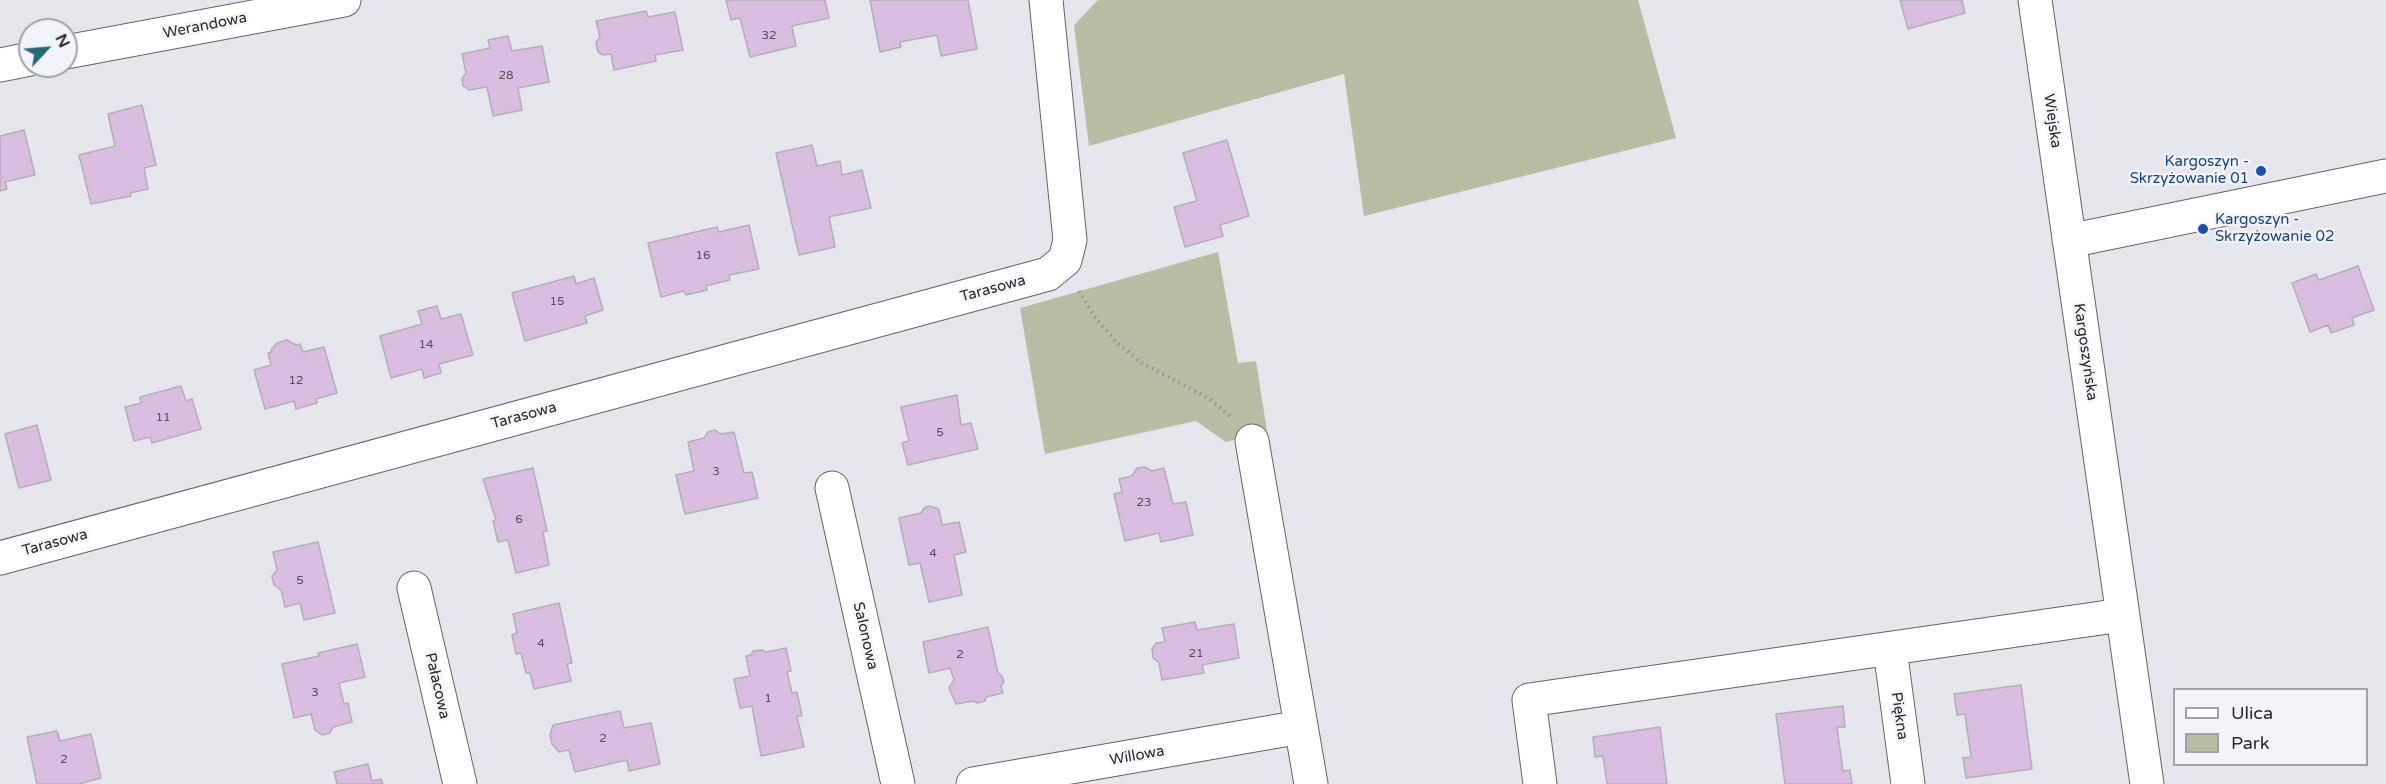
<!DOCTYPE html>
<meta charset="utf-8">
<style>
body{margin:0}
#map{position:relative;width:2386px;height:784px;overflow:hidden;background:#e5e7ed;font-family:"Varela Round",sans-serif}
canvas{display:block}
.legend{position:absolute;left:2173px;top:688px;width:195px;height:78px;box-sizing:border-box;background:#f2f4fa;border:2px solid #a2a3a8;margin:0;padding:8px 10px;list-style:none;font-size:18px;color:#292a2c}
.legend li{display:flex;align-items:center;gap:12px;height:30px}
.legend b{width:30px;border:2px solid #a2a3a8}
.north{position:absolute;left:18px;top:18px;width:60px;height:60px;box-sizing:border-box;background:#f2f4fa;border:2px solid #a2a3a8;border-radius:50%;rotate:64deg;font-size:16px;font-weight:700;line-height:24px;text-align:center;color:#292a2c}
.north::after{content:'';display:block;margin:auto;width:21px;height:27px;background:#236c77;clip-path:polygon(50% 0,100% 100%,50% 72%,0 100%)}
</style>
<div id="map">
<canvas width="2386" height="784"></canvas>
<ul class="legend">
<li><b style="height:8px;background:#fff"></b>Ulica</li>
<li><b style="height:16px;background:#b9bda4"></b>Park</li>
</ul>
<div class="north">N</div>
</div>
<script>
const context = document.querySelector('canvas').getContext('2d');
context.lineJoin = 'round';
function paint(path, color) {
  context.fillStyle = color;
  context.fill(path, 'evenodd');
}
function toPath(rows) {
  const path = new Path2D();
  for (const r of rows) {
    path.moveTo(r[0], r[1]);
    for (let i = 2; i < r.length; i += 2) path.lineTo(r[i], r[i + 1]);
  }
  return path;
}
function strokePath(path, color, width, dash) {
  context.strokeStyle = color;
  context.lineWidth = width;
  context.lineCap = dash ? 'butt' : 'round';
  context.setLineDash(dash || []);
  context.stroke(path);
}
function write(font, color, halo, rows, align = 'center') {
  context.font = font + ' "Varela Round",sans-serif';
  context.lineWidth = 4.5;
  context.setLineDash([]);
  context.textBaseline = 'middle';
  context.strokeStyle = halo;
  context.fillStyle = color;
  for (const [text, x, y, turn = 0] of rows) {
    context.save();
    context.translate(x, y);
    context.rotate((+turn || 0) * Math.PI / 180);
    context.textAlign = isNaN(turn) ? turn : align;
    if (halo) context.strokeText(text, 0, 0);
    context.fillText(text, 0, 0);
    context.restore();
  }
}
const green = toPath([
 [1098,0,1638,0,1676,138,1364,216,1344,74,1089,146,1074,25],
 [1218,252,1238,363,1256,361,1267,431,1226,442,1196,421,1045,454,1020,308]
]);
const building = toPath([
 [726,0,825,0,829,18,792,26,796,46,750,57,740,18,731,20,726,0],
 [870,0,968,0,977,49,941,56,937,35,900,42,901,47,880,52,870,0],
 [1900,0,1962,0,1965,13,1908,29,1900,0],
 [646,11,648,17,675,12,683,50,655,55,656,61,614,70,611,54,603,55,598,52,596,42,600,37,596,21,646,11],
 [508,36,512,51,542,46,549,82,518,88,522,110,493,116,487,87,469,90,463,86,462,79,466,73,462,54,490,48,488,40,508,36],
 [142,105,156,165,144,168,148,189,130,193,131,196,91,204,79,155,115,146,108,114,142,105],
 [24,130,35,175,5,182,7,189,0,191,0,136,24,130],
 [1227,140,1249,216,1220,225,1223,236,1185,247,1174,207,1197,201,1183,153,1227,140],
 [812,145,817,166,840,161,842,175,862,170,871,208,829,217,835,247,799,255,776,153,812,145],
 [749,225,759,269,729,275,730,280,706,286,707,290,686,295,684,291,661,297,648,243,717,227,719,232,749,225],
 [2358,266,2374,310,2352,318,2354,325,2331,333,2328,325,2310,332,2292,283,2316,274,2319,280,2358,266],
 [574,276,576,284,594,278,603,310,585,316,587,323,525,341,512,293,574,276],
 [437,306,441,319,461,314,473,355,439,364,441,373,424,378,422,369,391,378,380,336,422,324,418,311,437,306],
 [287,340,296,345,300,344,303,352,324,347,337,393,316,399,317,403,296,409,294,401,265,409,254,370,271,365,268,353,272,352,271,350,277,343,287,340],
 [181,386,186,401,192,399,201,429,152,443,150,437,134,441,125,407,141,403,140,397,181,386],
 [957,395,961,425,971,423,978,449,908,465,902,443,909,441,901,407,957,395],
 [37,425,51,480,19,488,5,434,37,425],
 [715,430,721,434,734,432,744,473,752,472,758,498,685,514,676,475,694,471,688,442,704,438,708,432,715,430],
 [1145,467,1152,471,1164,468,1173,504,1186,502,1193,535,1161,542,1159,533,1125,541,1114,494,1122,492,1119,479,1132,476,1137,468,1145,467],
 [533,468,547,531,543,532,549,565,516,573,508,540,498,542,493,521,496,520,483,479,533,468],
 [930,506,939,509,942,525,959,522,966,552,954,555,962,595,929,602,920,563,909,565,899,518,921,513,925,507,930,506],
 [318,542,335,613,304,620,300,603,285,607,281,590,274,585,272,576,277,570,273,552,318,542],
 [559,603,572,663,567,664,571,681,534,689,530,673,526,673,521,653,516,654,512,635,517,633,513,614,559,603],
 [1195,622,1197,630,1234,624,1239,658,1202,665,1204,673,1162,680,1159,663,1153,658,1152,649,1156,643,1165,642,1162,628,1195,622],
 [988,627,998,673,1002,676,1004,682,1001,686,1003,693,986,697,985,701,977,703,973,701,956,704,949,688,954,680,950,668,929,673,923,642,988,627],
 [357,644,365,677,339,683,344,704,348,703,352,722,333,727,330,733,322,735,315,730,311,714,294,718,282,664,319,656,318,653,357,644],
 [786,648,791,671,787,672,792,693,797,692,802,716,797,716,804,747,761,756,752,706,740,708,734,679,750,676,746,656,751,655,753,651,762,650,766,652,786,648],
 [2021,685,2032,769,1966,778,1963,758,1971,757,1965,714,1957,715,1954,694,2021,685],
 [1843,706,1845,727,1837,727,1843,771,1850,770,1852,784,1785,784,1776,714,1843,706],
 [620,711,624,728,651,723,660,764,629,771,627,760,575,772,569,750,559,752,552,744,550,735,553,725,620,711],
 [1660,727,1667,784,1607,784,1603,756,1595,757,1593,737,1660,727],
 [57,731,60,741,91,734,101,778,79,784,37,784,27,737,57,731],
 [368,764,372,781,381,779,383,784,337,784,334,772,368,764]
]);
const path = toPath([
 [1079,291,1094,316,1117,343,1142,363,1208,398,1230,416]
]);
const street = toPath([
 [2035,0,2147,784],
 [66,52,344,0],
 [0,65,30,59],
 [2069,241,2386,176],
 [1252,441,1311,784],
 [832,488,898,784],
 [0,558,1048,274,1065,260,1070,240,1046,0],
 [414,588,460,784],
 [1890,649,1908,784],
 [973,784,1301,727],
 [1540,784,1529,700,2122,615]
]);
const markers = [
 [2261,171,6,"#1a4fb4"],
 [2203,229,6,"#1a4fb4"]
];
const numberNames = [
 ["32",769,36],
 ["28",506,76],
 ["16",703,256],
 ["15",557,302],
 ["14",426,345],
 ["12",296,381],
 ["11",163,418],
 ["5",940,433],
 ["3",716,472],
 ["23",1144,503],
 ["6",519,520],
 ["4",933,554],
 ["5",300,581],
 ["4",541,644],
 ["21",1196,654],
 ["2",960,655],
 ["3",315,693],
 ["1",768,699],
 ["2",603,739],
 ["2",64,760]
];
const streetNames = [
 ["Werandowa",205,26,-11],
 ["Wiejska",2052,121,82],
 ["Tarasowa",993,289,-15],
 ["Kargoszyńska",2085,352,82],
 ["Tarasowa",524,416,-15],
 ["Tarasowa",55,543,-15],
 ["Salonowa",865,636,77],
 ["Pałacowa",437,686,77],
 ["Piękna",1899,716,82],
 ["Willowa",1137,756,-10]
];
const transitNames = [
 ["Kargoszyn -",2249,162],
 ["Skrzyżowanie 01",2249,179],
 ["Kargoszyn -",2215,220,"left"],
 ["Skrzyżowanie 02",2215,237,"left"]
];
paint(green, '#b9bda4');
paint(building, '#d9bee1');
strokePath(building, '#b3afb4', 1.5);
strokePath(street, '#64656b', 35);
strokePath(path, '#919397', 4, [1.5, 4.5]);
strokePath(street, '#fff', 33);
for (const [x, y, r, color] of markers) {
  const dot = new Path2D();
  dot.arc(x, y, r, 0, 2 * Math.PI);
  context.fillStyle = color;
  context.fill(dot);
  strokePath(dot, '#f2f4fa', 2);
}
write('12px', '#554f59', null, numberNames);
write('15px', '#292a2c', '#f2f4fa', streetNames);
write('15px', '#164399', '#f2f4fa', transitNames, 'right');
</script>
